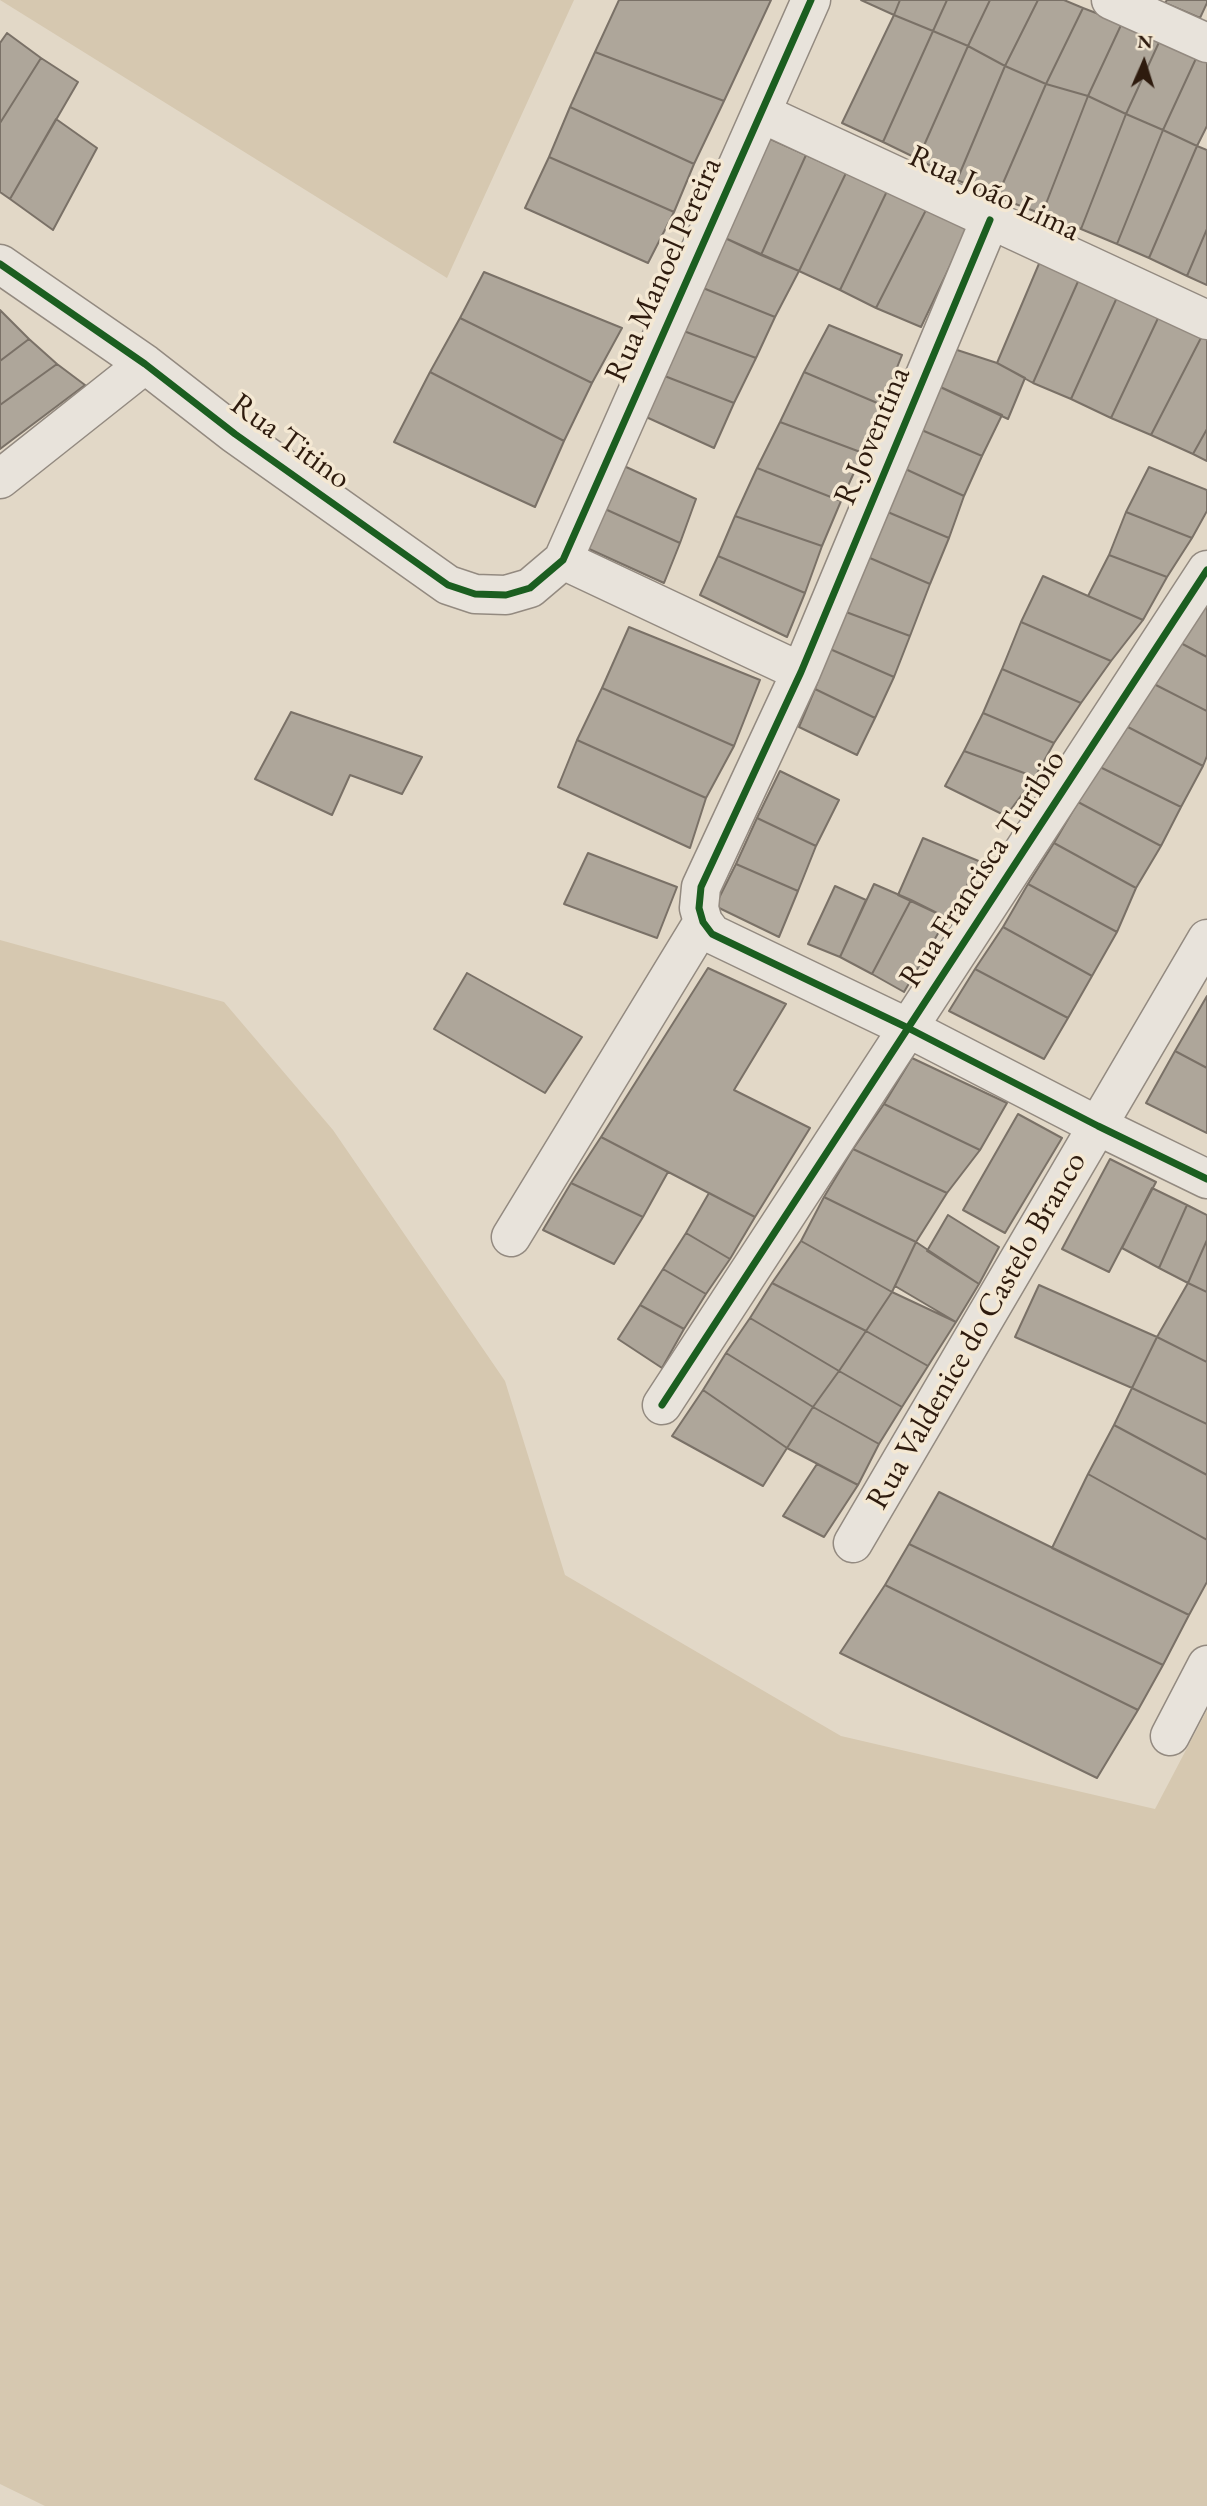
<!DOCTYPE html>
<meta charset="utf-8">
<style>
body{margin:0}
#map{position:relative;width:1207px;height:2506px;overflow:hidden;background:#e2d8c7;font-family:"EB Garamond",serif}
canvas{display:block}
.north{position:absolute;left:1109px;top:28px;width:70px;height:70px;-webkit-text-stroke:5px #f4e8d3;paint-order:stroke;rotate:3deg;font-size:19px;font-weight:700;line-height:28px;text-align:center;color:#2e1b0e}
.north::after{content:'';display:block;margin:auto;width:24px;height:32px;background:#2e1b0e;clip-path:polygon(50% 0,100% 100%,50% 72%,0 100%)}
</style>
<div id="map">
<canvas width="1207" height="2506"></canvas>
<div class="north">N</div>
</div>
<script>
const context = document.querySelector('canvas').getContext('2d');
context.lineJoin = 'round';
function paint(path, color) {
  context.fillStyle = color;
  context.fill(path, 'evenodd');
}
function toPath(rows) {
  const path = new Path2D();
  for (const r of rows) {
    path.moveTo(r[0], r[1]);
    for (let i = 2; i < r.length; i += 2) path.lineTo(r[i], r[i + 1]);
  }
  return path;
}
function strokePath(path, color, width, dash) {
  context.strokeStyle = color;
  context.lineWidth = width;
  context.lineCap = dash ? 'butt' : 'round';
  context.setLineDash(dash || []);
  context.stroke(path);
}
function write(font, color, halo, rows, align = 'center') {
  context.font = font + ' "EB Garamond",serif';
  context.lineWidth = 7;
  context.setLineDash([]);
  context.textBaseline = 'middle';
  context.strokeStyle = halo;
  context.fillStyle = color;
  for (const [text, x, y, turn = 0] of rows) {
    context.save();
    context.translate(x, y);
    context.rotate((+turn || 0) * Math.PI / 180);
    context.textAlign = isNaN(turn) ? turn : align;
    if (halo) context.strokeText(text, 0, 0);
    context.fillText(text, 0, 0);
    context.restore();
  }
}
const green = toPath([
 [0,0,574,0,447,278],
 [0,940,224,1002,333,1130,505,1381,565,1575,841,1736,1155,1809,1207,1710,1207,2506,45,2506,0,2484]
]);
const building = toPath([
 [619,0,771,0,724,101,595,52,619,0],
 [861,0,900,0,894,15,861,0],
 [900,0,947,0,933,31,894,15,900,0],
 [947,0,990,0,968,46,933,31,947,0],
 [990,0,1038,0,1005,66,968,46,990,0],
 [1038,0,1064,0,1083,8,1046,84,1005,66,1038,0],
 [1167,0,1207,0,1207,3,1200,18,1165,3,1167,0],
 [1083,8,1122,23,1088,96,1046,84,1083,8],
 [894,15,933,31,883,142,842,123,894,15],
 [1122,23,1161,38,1126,114,1088,96,1122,23],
 [933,31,968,46,918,159,883,142,933,31],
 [7,33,41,58,0,123,0,43,7,33],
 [1161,38,1199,52,1163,130,1126,114,1161,38],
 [968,46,1005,66,957,180,918,159,968,46],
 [595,52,724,101,694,164,570,107,595,52],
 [1199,52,1207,56,1207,126,1197,146,1163,130,1199,52],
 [41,58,78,82,10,199,0,192,0,123,41,58],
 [1005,66,1046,84,997,197,957,180,1005,66],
 [1046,84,1088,96,1042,214,997,197,1046,84],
 [1088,96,1126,114,1081,229,1042,214,1088,96],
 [570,107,694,164,674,212,549,157,570,107],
 [1126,114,1163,130,1117,244,1081,229,1126,114],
 [56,119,97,148,53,230,10,199,56,119],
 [1163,130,1197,146,1149,258,1117,244,1163,130],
 [768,138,806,155,761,255,725,238,768,138],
 [1197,146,1207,150,1207,229,1187,276,1149,258,1197,146],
 [806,155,846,173,799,271,761,255,806,155],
 [549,157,674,212,648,263,525,208,549,157],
 [846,173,888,189,840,290,799,271,846,173],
 [888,189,927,208,876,308,840,290,888,189],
 [927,208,969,226,921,327,876,308,927,208],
 [1207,229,1207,285,1187,276,1207,229],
 [725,238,799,271,775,317,703,288,725,238],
 [1041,259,1080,277,1033,383,997,363,1041,259],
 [484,272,622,328,592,383,460,318,484,272],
 [1080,277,1119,293,1071,399,1033,383,1080,277],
 [703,288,775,317,756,358,681,330,703,288],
 [1119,293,1160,314,1111,418,1071,399,1119,293],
 [0,310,29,339,0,361,0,310],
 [1160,314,1204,332,1151,435,1111,418,1160,314],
 [460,318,592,383,564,441,430,372,460,318],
 [829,325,902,355,882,405,804,372,829,325],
 [681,330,756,358,734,403,662,375,681,330],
 [1204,332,1207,334,1207,429,1193,454,1151,435,1204,332],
 [29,339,57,364,0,405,0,361,29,339],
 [951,348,997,363,1025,378,1008,419,936,385,951,348],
 [57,364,85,385,0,449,0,405,57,364],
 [430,372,564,441,535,507,394,442,430,372],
 [804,372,882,405,863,453,780,422,804,372],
 [662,375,734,403,714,448,644,416,662,375],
 [936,385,1002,415,982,456,917,428,936,385],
 [780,422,863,453,841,501,757,468,780,422],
 [917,428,982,456,964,496,901,467,917,428],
 [1207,429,1207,461,1193,454,1207,429],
 [624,466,696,499,680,543,605,509,624,466],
 [901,467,964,496,949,538,883,510,901,467],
 [1149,467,1207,490,1207,511,1192,538,1126,512,1149,467],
 [757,468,841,501,822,546,735,516,757,468],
 [605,509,680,543,664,583,587,548,605,509],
 [883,510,949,538,930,584,863,555,883,510],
 [1126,512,1192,538,1167,577,1109,555,1126,512],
 [735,516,822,546,805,593,718,556,735,516],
 [863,555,930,584,910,636,846,612,863,555],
 [1109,555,1167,577,1143,620,1088,596,1109,555],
 [718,556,805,593,787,637,700,595,718,556],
 [1043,576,1088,596,1143,620,1111,661,1021,622,1043,576],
 [1207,598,1207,657,1177,641,1207,598],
 [846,612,910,636,894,677,830,649,846,612],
 [1021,622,1111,661,1081,703,1002,669,1021,622],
 [629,627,760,680,734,746,602,688,629,627],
 [1177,641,1207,657,1207,711,1152,683,1177,641],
 [830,649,894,677,875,718,815,689,830,649],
 [1002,669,1081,703,1054,743,983,713,1002,669],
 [1152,683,1207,711,1207,756,1203,766,1126,726,1152,683],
 [602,688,734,746,706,798,577,740,602,688],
 [815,689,875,718,857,755,799,727,815,689],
 [291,712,422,757,402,794,350,775,332,815,255,779,291,712],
 [983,713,1054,743,1035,777,964,751,983,713],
 [1126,726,1203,766,1181,807,1100,767,1126,726],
 [577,740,706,798,690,848,558,787,577,740],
 [964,751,1035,777,1006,816,945,786,964,751],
 [1100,767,1181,807,1161,846,1078,802,1100,767],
 [780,771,839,800,816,846,757,818,780,771],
 [1078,802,1161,846,1136,888,1054,843,1078,802],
 [757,818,816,846,798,891,736,864,757,818],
 [923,838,981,862,947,918,898,895,923,838],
 [1054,843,1136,888,1117,932,1028,884,1054,843],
 [588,853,677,887,657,938,564,904,588,853],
 [736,864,798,891,779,937,715,906,736,864],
 [874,884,911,900,872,974,840,957,874,884],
 [1028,884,1117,932,1092,976,1003,927,1028,884],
 [835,886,866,900,840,957,808,944,835,886],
 [911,900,947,918,904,992,872,974,911,900],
 [1003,927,1092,976,1068,1018,975,969,1003,927],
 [708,968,786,1004,734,1090,810,1128,755,1217,601,1137,708,968],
 [975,969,1068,1018,1044,1059,949,1011,975,969],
 [467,973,582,1037,545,1093,434,1029,467,973],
 [1207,996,1207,1068,1175,1051,1207,996],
 [1175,1051,1207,1068,1207,1133,1146,1103,1175,1051],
 [912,1058,1007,1103,980,1150,884,1104,912,1058],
 [884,1104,980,1150,947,1193,853,1149,884,1104],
 [1018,1114,1062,1138,1005,1233,963,1210,1018,1114],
 [601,1137,668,1172,643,1217,571,1183,601,1137],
 [853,1149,947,1193,916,1242,824,1197,853,1149],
 [1110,1159,1156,1182,1109,1272,1062,1249,1110,1159],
 [571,1183,643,1217,614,1264,543,1230,571,1183],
 [1152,1188,1187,1205,1159,1268,1122,1248,1152,1188],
 [709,1193,755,1217,730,1259,686,1233,709,1193],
 [824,1197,916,1242,892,1292,801,1241,824,1197],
 [1187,1205,1207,1215,1207,1240,1188,1283,1159,1268,1187,1205],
 [948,1215,999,1247,979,1284,927,1251,948,1215],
 [686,1233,730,1259,706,1294,663,1269,686,1233],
 [1207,1240,1207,1292,1188,1283,1207,1240],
 [801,1241,892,1292,866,1331,772,1283,801,1241],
 [916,1242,979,1284,956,1322,895,1286,916,1242],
 [663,1269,706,1294,684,1329,640,1305,663,1269],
 [772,1283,866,1331,839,1371,750,1318,772,1283],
 [1188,1283,1207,1292,1207,1362,1157,1337,1188,1283],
 [1039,1285,1157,1337,1132,1388,1015,1337,1039,1285],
 [892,1292,956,1322,928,1366,866,1331,892,1292],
 [640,1305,684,1329,662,1368,618,1339,640,1305],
 [750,1318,839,1371,813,1407,726,1353,750,1318],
 [866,1331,928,1366,902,1407,839,1371,866,1331],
 [1157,1337,1207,1362,1207,1424,1132,1388,1157,1337],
 [726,1353,813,1407,787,1448,703,1390,726,1353],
 [839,1371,902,1407,879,1444,813,1407,839,1371],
 [1132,1388,1207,1424,1207,1475,1114,1425,1132,1388],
 [703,1390,787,1448,763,1486,672,1436,703,1390],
 [813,1407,879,1444,858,1485,787,1448,813,1407],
 [1114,1425,1207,1475,1207,1540,1088,1474,1114,1425],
 [817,1464,858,1485,824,1537,783,1516,817,1464],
 [1088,1474,1207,1540,1207,1582,1189,1615,1052,1548,1088,1474],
 [939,1492,1189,1615,1163,1665,909,1544,939,1492],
 [909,1544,1163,1665,1138,1710,885,1585,909,1544],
 [885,1585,1138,1710,1097,1778,840,1653,885,1585]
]);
const minor = toPath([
 [1111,0,1207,43],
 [761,113,1207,320],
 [990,220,801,672,701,887,699,908,703,922,712,934,908,1028,1098,1126,1207,1179],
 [0,264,145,364,235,434,448,585,475,594,506,595,530,588,563,560,811,0],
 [0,479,145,364],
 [563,560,801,672],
 [511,1237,703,922],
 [662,1405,1207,570],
 [853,1543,1207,939],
 [1170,1736,1207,1665]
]);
const cycleway = toPath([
 [990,220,801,672,701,887,699,908,703,922,712,934,908,1028,1098,1126,1207,1179],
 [0,264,145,364,235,434,448,585,475,594,506,595,530,588,563,560,811,0],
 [662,1405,1207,570]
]);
const streetNames = [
 ["Rua João Lima",994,194,25],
 ["Rua Manoel Pereira",664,270,-66],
 ["R.Joventina",873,436,-67],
 ["Rua Titino",290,442,36],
 ["Rua Francisca Turibio",983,869,-57],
 ["Rua Valdenice do Castelo Branco",977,1331,-60]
];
paint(green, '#d6c8b0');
paint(building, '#aea69a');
strokePath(building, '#7a7167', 2);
strokePath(minor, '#938a80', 41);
strokePath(minor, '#e8e3db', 38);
strokePath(cycleway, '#1b5e20', 7);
write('32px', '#2e1b0e', '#f4e8d3', streetNames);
</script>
